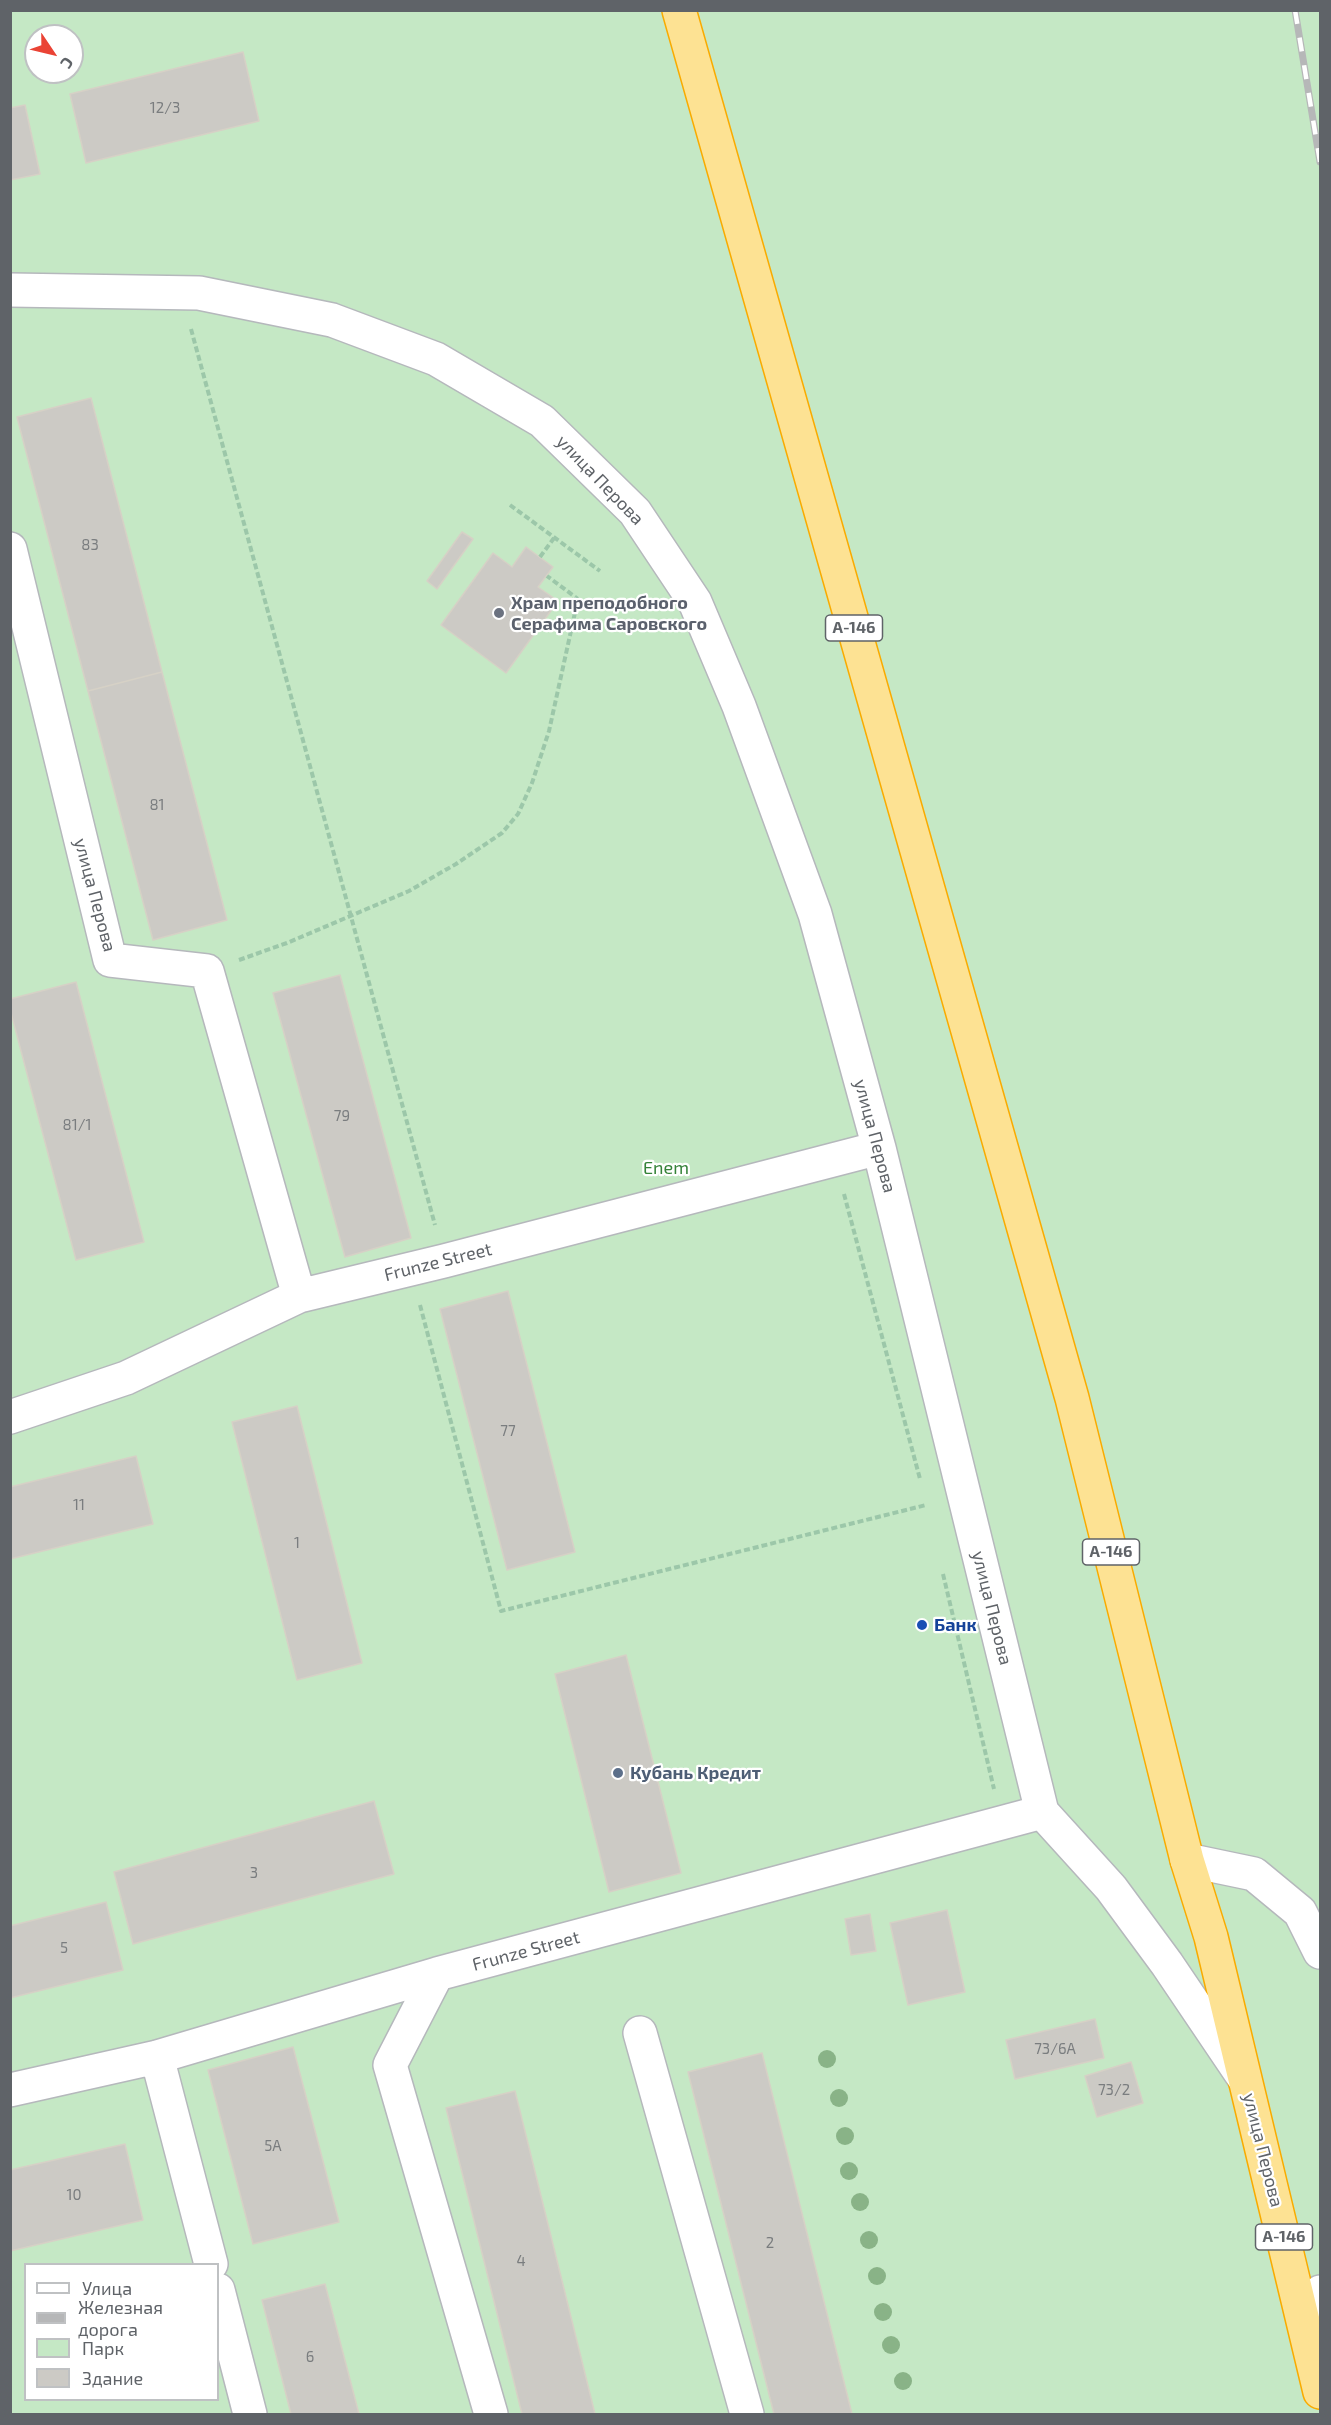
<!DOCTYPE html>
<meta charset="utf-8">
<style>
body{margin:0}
#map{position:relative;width:1331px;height:2425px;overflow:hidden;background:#f1efe8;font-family:"Exo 2",sans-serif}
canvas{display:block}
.frame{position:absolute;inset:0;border:12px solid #5f6368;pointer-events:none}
.legend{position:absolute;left:24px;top:2263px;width:195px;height:138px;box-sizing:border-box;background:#fff;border:2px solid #bfc1c3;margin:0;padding:8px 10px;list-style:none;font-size:18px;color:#5f6368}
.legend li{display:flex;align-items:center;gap:12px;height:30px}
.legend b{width:30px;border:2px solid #bfc1c3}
.north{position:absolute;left:24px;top:24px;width:60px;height:60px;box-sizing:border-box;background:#fff;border:2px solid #bfc1c3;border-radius:50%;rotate:125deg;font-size:16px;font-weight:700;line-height:24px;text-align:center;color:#5f6368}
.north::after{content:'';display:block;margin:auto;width:21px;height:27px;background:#ea4335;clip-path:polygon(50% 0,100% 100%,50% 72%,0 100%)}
</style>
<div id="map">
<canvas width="1331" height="2425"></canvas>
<div class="frame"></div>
<ul class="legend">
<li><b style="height:8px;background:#fff"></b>Улица</li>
<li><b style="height:8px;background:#b6b7b8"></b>Железная дорога</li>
<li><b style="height:16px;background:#c5e8c5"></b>Парк</li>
<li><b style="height:16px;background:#cccac5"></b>Здание</li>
</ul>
<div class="north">С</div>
</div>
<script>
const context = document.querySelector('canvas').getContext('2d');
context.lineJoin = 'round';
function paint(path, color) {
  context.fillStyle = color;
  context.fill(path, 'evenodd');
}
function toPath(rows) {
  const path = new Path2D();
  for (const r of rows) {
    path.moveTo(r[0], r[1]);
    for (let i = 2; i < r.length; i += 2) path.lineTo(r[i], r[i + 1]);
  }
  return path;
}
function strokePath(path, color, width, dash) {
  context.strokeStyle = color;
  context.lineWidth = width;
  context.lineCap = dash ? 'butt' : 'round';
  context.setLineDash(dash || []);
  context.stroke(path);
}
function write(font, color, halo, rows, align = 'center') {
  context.font = font + ' "Exo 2",sans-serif';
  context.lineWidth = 4.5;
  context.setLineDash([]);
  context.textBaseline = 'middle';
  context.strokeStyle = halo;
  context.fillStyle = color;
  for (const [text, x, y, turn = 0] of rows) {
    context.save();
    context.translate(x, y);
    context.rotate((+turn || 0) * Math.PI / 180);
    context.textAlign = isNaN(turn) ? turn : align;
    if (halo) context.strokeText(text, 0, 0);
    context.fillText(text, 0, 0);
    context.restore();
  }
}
const green = toPath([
 [11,11,1320,11,1320,2414,11,2414],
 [36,36,72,36,72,72,36,72],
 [26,2264,218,2264,218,2400,26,2400]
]);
const building = toPath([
 [243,52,259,121,86,163,70,94,243,52],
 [25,105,40,174,10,180,10,108,25,105],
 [91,398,162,672,88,691,17,417,91,398],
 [462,532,473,539,437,589,427,581,462,532],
 [526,547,553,567,538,587,558,601,506,673,441,625,493,553,512,567,526,547],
 [162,672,227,920,153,940,88,691,162,672],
 [340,975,411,1238,345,1257,273,993,340,975],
 [76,982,144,1242,76,1260,10,1009,10,999,76,982],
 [508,1291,575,1552,507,1570,440,1309,508,1291],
 [297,1406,362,1663,297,1680,232,1422,297,1406],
 [136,1456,153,1524,10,1559,10,1487,136,1456],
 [626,1655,681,1873,609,1892,555,1674,626,1655],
 [374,1801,394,1874,133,1944,114,1872,374,1801],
 [106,1902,123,1970,10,1998,10,1926,106,1902],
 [947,1910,965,1992,908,2005,890,1923,947,1910],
 [870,1914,876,1951,851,1955,845,1919,870,1914],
 [1095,2019,1104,2058,1015,2079,1006,2040,1095,2019],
 [293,2047,339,2222,253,2244,208,2070,293,2047],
 [762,2053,852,2414,774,2414,688,2072,762,2053],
 [1131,2062,1143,2103,1097,2117,1085,2076,1131,2062],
 [515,2091,595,2414,522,2414,446,2108,515,2091],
 [125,2144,143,2220,10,2251,10,2170,125,2144],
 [325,2284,359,2414,291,2414,262,2300,325,2284]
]);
const path = toPath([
 [191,329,435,1225],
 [510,505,600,571],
 [540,557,554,538],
 [239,960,287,943,409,891,456,864,502,833,518,814,532,783,549,731,578,599,547,576],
 [844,1194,920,1479],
 [420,1305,501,1611,926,1505],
 [943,1574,994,1789]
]);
const minor = toPath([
 [10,290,199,293,332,320,436,359,542,421,635,512,695,602,739,706,815,914,879,1148,1042,1812,1111,1888,1167,1964,1244,2078],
 [10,549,110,960,207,971,299,1296],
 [10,1417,126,1378,299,1296,444,1261,879,1148],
 [1187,1860,1254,1874,1300,1912,1320,1952],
 [437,1974,390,2065,491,2414],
 [640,2033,747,2414],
 [157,2057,211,2264],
 [10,2090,157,2057,437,1974,1042,1812],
 [218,2290,250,2414],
 [1309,2337,1320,2292]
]);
const highway = toPath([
 [679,10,1072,1398,1187,1860,1211,1937,1320,2392]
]);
const rail = toPath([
 [1295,10,1320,162]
]);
const trees = [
 [827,2059],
 [839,2098],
 [845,2136],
 [849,2171],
 [860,2202],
 [869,2240],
 [877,2276],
 [883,2312],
 [891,2345],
 [903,2381]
];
const markers = [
 [499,613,6,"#6b7280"],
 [922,1625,6,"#1a4fb4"],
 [618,1773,6,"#5c6f8a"]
];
const numberNames = [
 ["12/3",165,108],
 ["83",90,545],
 ["81",157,805],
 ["79",342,1116],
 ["81/1",77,1125],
 ["77",508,1431],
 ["11",79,1505],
 ["1",297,1543],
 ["3",254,1873],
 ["5",64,1948],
 ["73/6А",1055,2049],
 ["73/2",1114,2090],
 ["5А",273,2146],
 ["10",74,2195],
 ["2",770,2243],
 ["4",521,2261],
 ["6",310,2357]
];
const shields = [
 [854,628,57],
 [1111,1552,57],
 [1284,2237,57]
];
const shieldNames = [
 ["А-146",854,628],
 ["А-146",1111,1552],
 ["А-146",1284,2237]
];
const streetNames = [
 ["улица Перова",600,480,46],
 ["улица Перова",95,895,75],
 ["улица Перова",875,1136,75],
 ["Frunze Street",438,1262,-14],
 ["улица Перова",992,1608,76],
 ["Frunze Street",526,1951,-15],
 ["улица Перова",1263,2150,76]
];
const worshipNames = [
 ["Храм преподобного",511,603],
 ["Серафима Саровского",511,624]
];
const parkNames = [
 ["Enem",666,1168]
];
const transitNames = [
 ["Банк",934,1625]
];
const serviceNames = [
 ["Кубань Кредит",630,1773]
];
paint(green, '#c5e8c5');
paint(building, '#cccac5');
strokePath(building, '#d6d1c6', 1.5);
strokePath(minor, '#b5b8bc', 36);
strokePath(highway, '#f9ab00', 36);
strokePath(path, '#9cc7a9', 4, [6, 3]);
strokePath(minor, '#fff', 33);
strokePath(highway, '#fde293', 33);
strokePath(rail, '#b6b7b8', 7);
strokePath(rail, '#fff', 4.5, [14]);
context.fillStyle = '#89b387';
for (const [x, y] of trees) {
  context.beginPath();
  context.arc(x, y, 9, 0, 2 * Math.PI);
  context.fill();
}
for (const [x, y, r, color] of markers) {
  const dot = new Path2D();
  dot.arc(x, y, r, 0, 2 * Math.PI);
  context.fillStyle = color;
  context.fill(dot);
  strokePath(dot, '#fff', 2);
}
write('15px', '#7a7d7f', null, numberNames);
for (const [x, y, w] of shields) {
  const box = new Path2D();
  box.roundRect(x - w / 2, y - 13, w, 26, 4.5);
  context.fillStyle = '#fff';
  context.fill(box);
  strokePath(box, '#5f6368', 1.5);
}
write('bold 16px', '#5f6368', null, shieldNames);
write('18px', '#5f6368', '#fff', streetNames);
write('bold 18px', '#5b616d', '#fff', worshipNames, 'left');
write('18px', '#348238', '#fff', parkNames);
write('bold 18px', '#164399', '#fff', transitNames, 'left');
write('bold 18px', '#4e5e75', '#fff', serviceNames, 'left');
</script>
